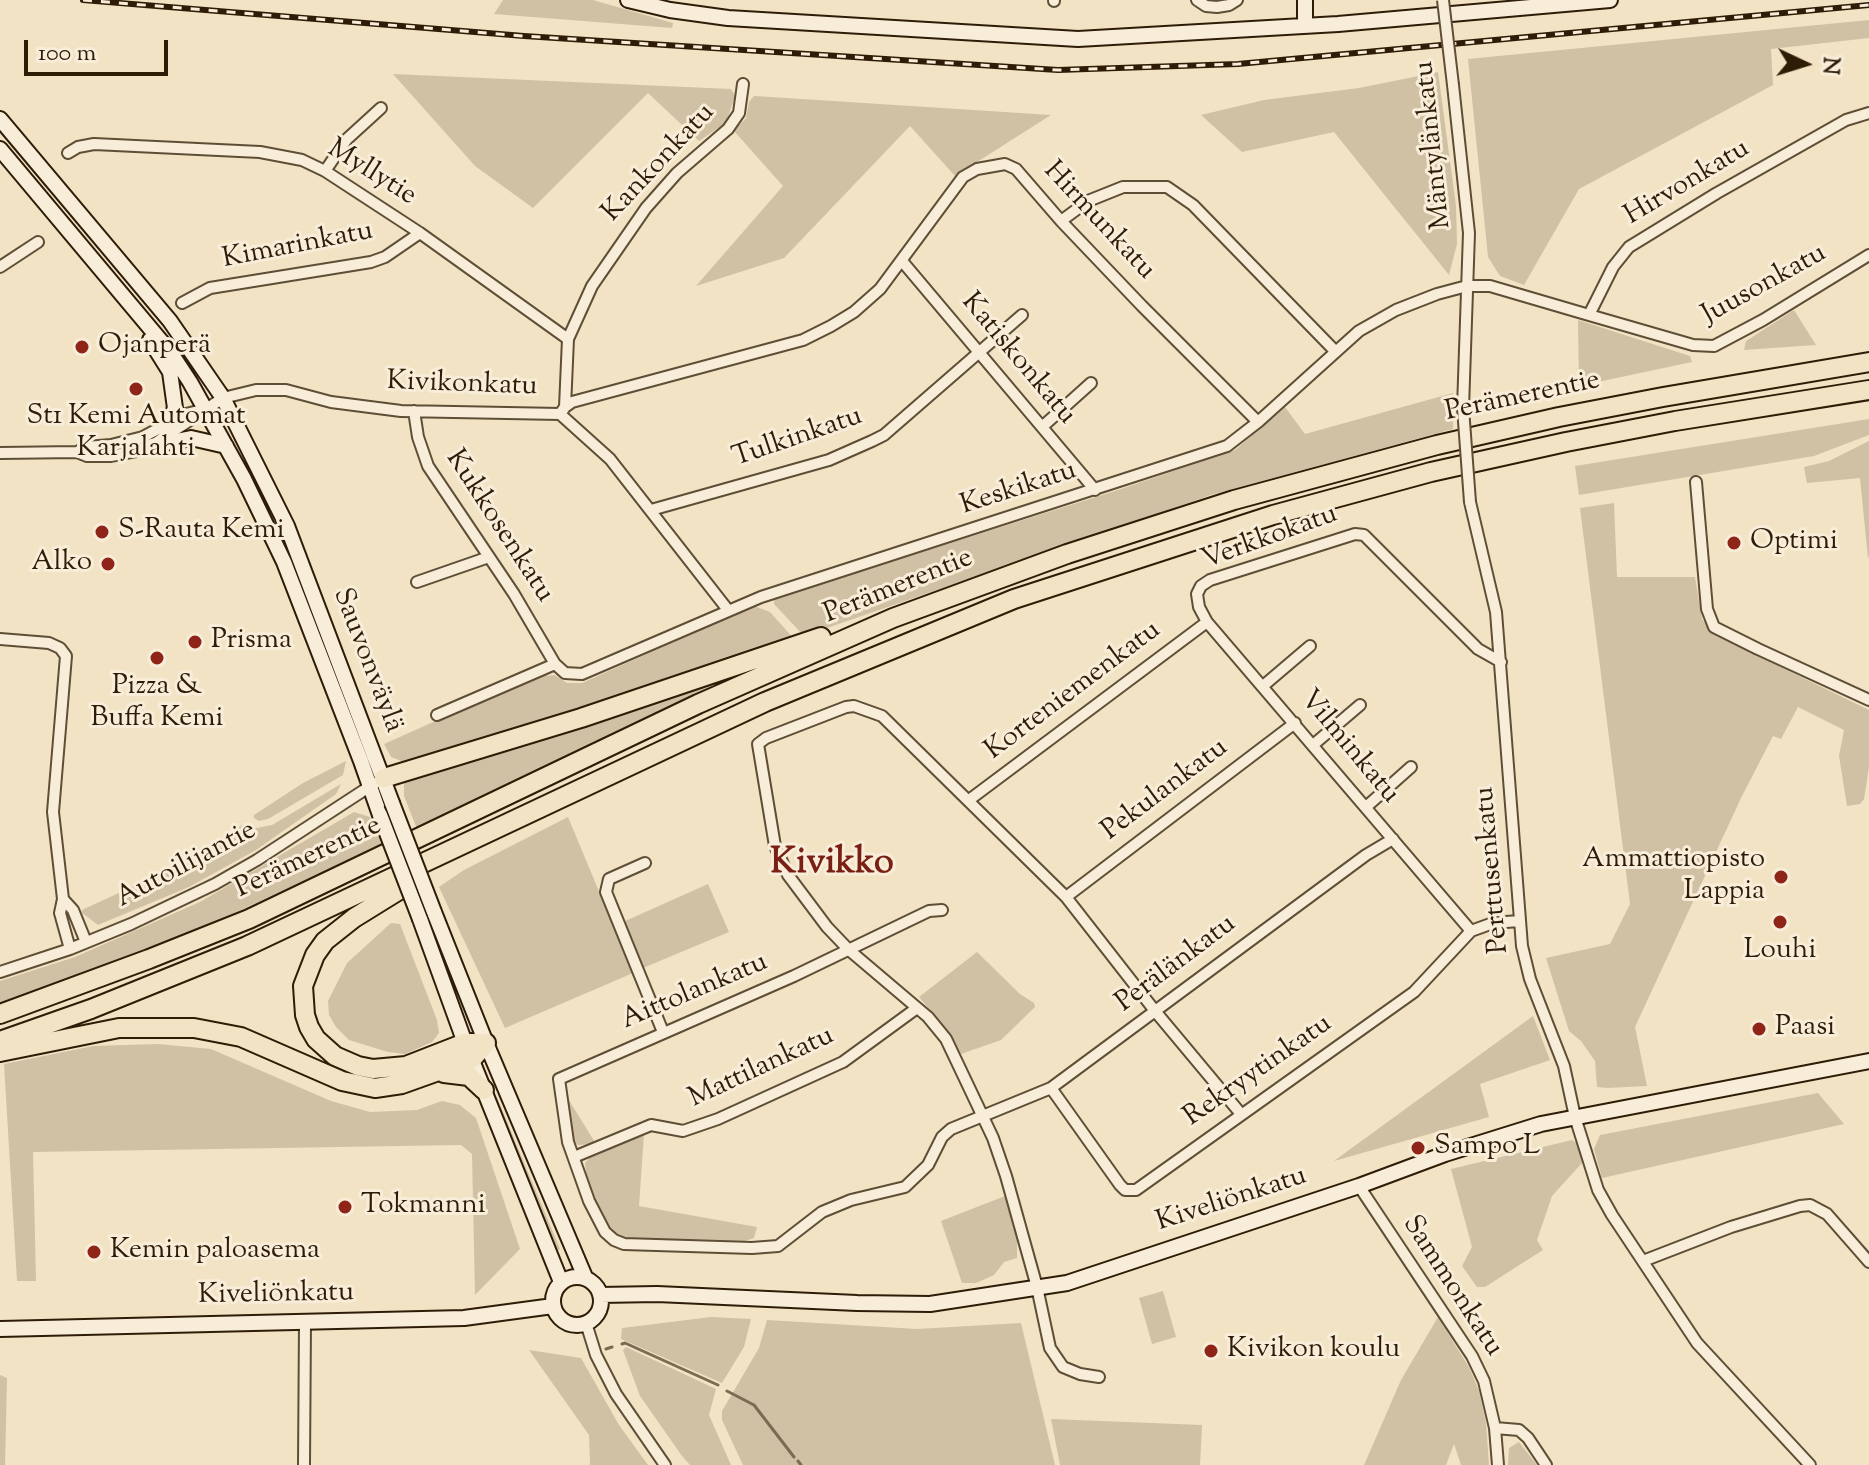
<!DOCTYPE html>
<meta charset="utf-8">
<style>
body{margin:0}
#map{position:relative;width:1869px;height:1465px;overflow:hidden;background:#f2e3c4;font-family:"Sorts Mill Goudy",serif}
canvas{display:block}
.north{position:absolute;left:1765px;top:24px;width:80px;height:80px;-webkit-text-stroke:6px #f7edd9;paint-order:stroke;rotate:94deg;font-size:22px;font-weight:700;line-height:32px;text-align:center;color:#2e1c07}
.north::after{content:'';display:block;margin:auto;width:28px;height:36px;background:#2e1c07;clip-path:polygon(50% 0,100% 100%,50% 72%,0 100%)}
.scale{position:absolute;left:24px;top:40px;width:144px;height:36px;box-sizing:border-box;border:4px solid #2e1c07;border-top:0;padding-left:10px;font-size:24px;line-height:28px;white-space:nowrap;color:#2e1c07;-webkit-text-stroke:6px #f7edd9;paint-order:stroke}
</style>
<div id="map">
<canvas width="1869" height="1465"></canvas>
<div class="north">N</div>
<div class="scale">100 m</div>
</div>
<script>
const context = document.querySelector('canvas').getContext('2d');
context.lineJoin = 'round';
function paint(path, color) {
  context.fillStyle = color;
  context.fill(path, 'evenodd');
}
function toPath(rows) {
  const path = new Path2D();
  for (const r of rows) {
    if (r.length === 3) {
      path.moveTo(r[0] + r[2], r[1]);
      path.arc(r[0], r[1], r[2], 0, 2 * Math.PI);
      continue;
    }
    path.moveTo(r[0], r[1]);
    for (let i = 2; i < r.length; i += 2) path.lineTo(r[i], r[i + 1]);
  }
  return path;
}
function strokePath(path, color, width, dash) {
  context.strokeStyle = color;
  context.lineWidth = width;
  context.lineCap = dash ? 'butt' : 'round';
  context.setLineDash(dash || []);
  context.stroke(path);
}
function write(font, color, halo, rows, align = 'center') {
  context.font = font + ' "Sorts Mill Goudy",serif';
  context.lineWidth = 6;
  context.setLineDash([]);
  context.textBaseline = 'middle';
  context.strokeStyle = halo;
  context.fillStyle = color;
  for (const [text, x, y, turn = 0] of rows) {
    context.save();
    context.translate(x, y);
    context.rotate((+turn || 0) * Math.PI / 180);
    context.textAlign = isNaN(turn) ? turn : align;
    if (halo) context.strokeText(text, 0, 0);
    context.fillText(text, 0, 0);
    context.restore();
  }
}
const green = toPath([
 [503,0,593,0,673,23,672,28,494,14],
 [1869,20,1869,38,1771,49,1773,85,1579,189,1524,285,1500,276,1488,257,1468,59],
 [1438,72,1456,206,1457,244,1449,275,1334,132,1242,152,1201,115,1264,100,1359,88],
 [393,74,731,89,735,96,726,123,699,141,648,93,533,208,475,166],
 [754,96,755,96,1051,115,955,176,910,126,784,258,696,286,783,186,734,131,746,118,749,102],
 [1794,310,1816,345,1744,350,1746,341],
 [1578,320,1690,356,1692,362,1579,386],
 [1453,393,1453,429,1211,495,804,636,774,604,774,599,1118,490,1235,450,1285,407,1305,434],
 [1869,419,1869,435,1814,456,1579,495,1575,466],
 [1869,441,1869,556,1868,558,1860,478,1807,483,1804,467,1829,461],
 [1614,503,1617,577,1695,577,1702,619,1715,635,1869,710,1869,767,1864,799,1860,804,1847,806,1839,756,1844,730,1798,707,1781,739,1773,736,1741,798,1635,1027,1647,1086,1607,1088,1597,1087,1595,1061,1581,1041,1569,1031,1546,958,1610,944,1630,904,1580,508],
 [754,606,770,612,794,639,519,728,511,728,404,762,391,757,384,744,534,677,555,675,567,683,582,683],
 [717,679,719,682,417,829,404,796,404,779],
 [346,761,343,775,268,819,259,821,254,818,254,815,303,783],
 [341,784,336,794,256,850,189,887,98,925,81,912,84,909,188,861,242,825,257,828,272,825],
 [354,812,370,817,382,845,232,914,130,956,0,1003,0,981,75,957,200,902],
 [568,817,633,973,505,1028,439,887,464,870],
 [708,884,729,932,643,968,623,922],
 [391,923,400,924,437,1020,439,1033,432,1042,405,1054,388,1052,349,1040,336,1027,329,1015,328,1001,347,963],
 [977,952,1020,994,1034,1003,1035,1007,1001,1040,961,1054,948,1031,919,997],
 [1533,1016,1550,1060,1480,1084,1489,1117,1334,1161],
 [158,1044,211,1049,331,1101,370,1112,417,1110,442,1101,460,1105,476,1118,520,1249,475,1295,472,1154,461,1145,33,1152,36,1281,17,1281,4,1064,93,1046],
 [481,1059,560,1249,556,1251,479,1060],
 [1818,1093,1844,1124,1602,1178,1594,1149,1600,1135],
 [567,1097,596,1144,578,1145,573,1140],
 [644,1134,639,1206,757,1227,754,1238,742,1242,626,1239,616,1235,606,1225,587,1182,585,1163,590,1157,601,1152],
 [1572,1140,1578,1144,1582,1163,1552,1196,1537,1240,1543,1250,1485,1287,1477,1287,1462,1266,1472,1247,1451,1169],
 [1005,1196,1017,1240,1017,1258,1004,1262,994,1275,976,1283,962,1283,941,1221],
 [1163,1291,1176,1337,1152,1344,1139,1298],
 [711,1317,751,1319,744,1347,722,1383,621,1339,622,1328],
 [1438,1317,1470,1369,1479,1391,1486,1423,1489,1465,1461,1465,1454,1444,1446,1465,1364,1465,1401,1380],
 [767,1320,917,1329,1021,1323,1055,1465,743,1465,722,1420,722,1411,759,1348],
 [626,1347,716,1389,709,1415,731,1465,690,1465,682,1456,640,1396,623,1350],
 [529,1350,581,1358,619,1425,648,1465,590,1465,589,1435],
 [0,1375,7,1378,5,1465,0,1465],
 [1051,1419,1202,1425,1200,1465,1060,1465],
 [1519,1442,1537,1465,1508,1465,1509,1448]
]);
const stream = toPath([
 [622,1344,625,1343,718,1385],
 [606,1349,612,1347],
 [727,1391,754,1405,794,1457],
 [798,1461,801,1465]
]);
const street = toPath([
 [1054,0,1054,1],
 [1197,0,1206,6,1217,7,1229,5,1237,0],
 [1453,85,1469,233,1463,408],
 [68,153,78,147,94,144,260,152,302,160,325,171,420,233,568,339],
 [325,171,347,139,381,108],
 [1061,221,1088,201,1123,187,1167,187,1193,205,1335,351],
 [902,261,1095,490],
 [0,267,38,242],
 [182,303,210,288,371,262,385,257,420,233],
 [1589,315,1693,345,1714,346,1763,320,1869,255],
 [565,407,568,339,592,286,646,208,677,173,728,129,739,113,743,84],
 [414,411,418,437,428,466,514,594,555,664,565,673,582,674,761,597,1227,446,1258,422,1359,331,1396,310,1437,294,1467,286,1490,286,1589,315,1613,267,1629,247,1717,193,1846,120,1869,113],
 [560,414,565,407,572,402,803,340,831,326,854,312,880,289,963,177,977,169,1005,164,1016,169,1061,221,1142,306,1258,422],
 [1042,427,1091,383],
 [77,452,86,447,111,445,143,437,186,414,202,410],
 [0,453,77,452,87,456,111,456,137,451,151,446,223,398,256,390,286,390,331,402,401,411,560,414,610,459,728,610],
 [1696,482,1707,609,1714,627,1758,649,1869,700],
 [1470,502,1496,612,1522,946,1530,979,1564,1066,1575,1117,1598,1190,1612,1215,1697,1343,1810,1465],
 [651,510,829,460,872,441,884,435,1022,315],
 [417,582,489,557],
 [0,639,49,643,60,648,66,656,53,812,63,899,60,913,70,949],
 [1263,686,1310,646],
 [437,715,555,664],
 [1313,745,1360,705],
 [969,800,1207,622],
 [1366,807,1411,767],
 [645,863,609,879,606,892,663,1032],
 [1066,897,1295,723],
 [63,899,73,910,86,942],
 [942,910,929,911,794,976,559,1079,568,1142,589,1201,605,1232,614,1240,624,1244,752,1248,778,1246,822,1212,851,1200,905,1187,928,1165,942,1137,951,1129,1051,1088,1366,855,1393,839],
 [1471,931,1207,622,1199,607,1197,594,1201,586,1210,580,1355,534,1364,535,1478,649,1501,662],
 [0,972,70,949,131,924,215,884,257,860,375,783],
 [1051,1088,1120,1185,1125,1190,1136,1190,1414,992,1471,931,1493,923,1519,921],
 [574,1157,651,1125,683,1131,718,1119,843,1062,917,1008],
 [1359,1186,1472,1356,1484,1381,1495,1428,1498,1465],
 [1643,1261,1731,1227,1800,1206,1810,1205,1827,1214,1869,1262],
 [586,1323,596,1355,616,1394,665,1465],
 [1099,1377,1080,1374,1063,1367,1050,1348,1037,1287,1006,1176,993,1138,946,1039,928,1017,849,950,827,927,788,875,775,846,758,744,766,738,846,707,854,706,882,716,1066,897,1155,1011,1241,1114],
 [1495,1428,1519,1430,1528,1438,1546,1465],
 [304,1465,305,1322]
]);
const secondary = toPath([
 [628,0,670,10,728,18,1078,39,1338,24,1610,0],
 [1305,0,1305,26],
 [0,119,170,321,223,398,287,526,392,803],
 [0,149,171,353,190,382,244,479,284,562,361,761,380,815],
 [150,340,170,372,175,408,168,425],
 [151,446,191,438,226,446],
 [434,912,486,1043,585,1277],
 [420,919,465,1043,561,1282],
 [577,1301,24],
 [600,1295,657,1294,857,1303,930,1304,1067,1283,1359,1186,1445,1154,1541,1124,1869,1061],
 [0,1329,464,1318,553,1306]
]);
const highway = toPath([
 [384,778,581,718,821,637],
 [417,879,354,918,325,941,315,955,303,986,305,1015,309,1027,316,1039,335,1056,358,1066,373,1069,406,1066,465,1043,486,1043],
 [0,1014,149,959,249,919,698,704,893,618,1067,554,1234,500,1437,445,1559,417,1663,397,1869,362],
 [0,1041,91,1009,247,946,765,702,1014,599,1273,515,1431,472,1566,442,1675,421,1869,390],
 [0,1052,119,1028,194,1028,241,1037,342,1081,375,1088,402,1084,472,1059,486,1043],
 [444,1073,469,1076,484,1090]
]);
const rail = toPath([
 [83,0,524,36,1058,70,1238,64,1869,5]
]);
const streetBridge = toPath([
 [1443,0,1453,85],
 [1463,408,1470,502]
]);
const secondaryBridge = toPath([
 [392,803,434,912],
 [380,815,420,919]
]);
const markers = [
 [82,347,8,"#8f2418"],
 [136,389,8,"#8f2418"],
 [102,532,8,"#8f2418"],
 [1734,543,8,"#8f2418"],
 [108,564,8,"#8f2418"],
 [195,642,8,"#8f2418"],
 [157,658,8,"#8f2418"],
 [1781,877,8,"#8f2418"],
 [1780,922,8,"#8f2418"],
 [1759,1029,8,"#8f2418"],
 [1418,1148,8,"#8f2418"],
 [345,1207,8,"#8f2418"],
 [94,1252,8,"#8f2418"],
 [1211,1351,8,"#8f2418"]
];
const streetNames = [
 ["Mäntylänkatu",1435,145,-96],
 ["Kankonkatu",660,164,-47],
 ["Myllytie",371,174,32],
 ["Hirvonkatu",1688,184,-31],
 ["Hirmunkatu",1098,222,47],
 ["Kimarinkatu",298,247,-11],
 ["Juusonkatu",1765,286,-29],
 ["Katiskonkatu",1017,360,50],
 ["Kivikonkatu",462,386,2],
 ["Perämerentie",1523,398,-12],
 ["Tulkinkatu",798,439,-19],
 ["Keskikatu",1019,490,-18],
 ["Kukkosenkatu",498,527,57],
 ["Verkkokatu",1270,539,-20],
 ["Perämerentie",899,588,-22],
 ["Sauvonväylä",366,661,69],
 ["Korteniemenkatu",1074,692,-37],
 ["Vilminkatu",1348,748,50],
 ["Pekulankatu",1166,791,-37],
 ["Perämerentie",309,859,-25],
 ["Autoilijantie",187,866,-28],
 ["Perttusenkatu",1494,870,-95],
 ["Perälänkatu",1177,965,-37],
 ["Aittolankatu",695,993,-23],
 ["Mattilankatu",762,1069,-25],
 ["Rekryytinkatu",1259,1072,-35],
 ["Kiveliönkatu",1232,1201,-18],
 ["Sammonkatu",1451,1287,57],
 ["Kiveliönkatu",276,1296,-1]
];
const poiNames = [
 ["Ojanperä",98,347],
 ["St1 Kemi Automat",136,418,"center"],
 ["Karjalahti",136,450,"center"],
 ["S-Rauta Kemi",118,532],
 ["Optimi",1750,543],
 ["Alko",92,564,"right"],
 ["Prisma",211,642],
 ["Pizza &",157,688,"center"],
 ["Buffa Kemi",157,720,"center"],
 ["Ammattiopisto",1765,861,"right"],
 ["Lappia",1765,893,"right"],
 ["Louhi",1780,952,"center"],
 ["Paasi",1775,1029],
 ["Sampo L",1434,1148],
 ["Tokmanni",361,1207],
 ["Kemin paloasema",110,1252],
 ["Kivikon koulu",1227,1351]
];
const districtNames = [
 ["Kivikko",832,866]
];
paint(green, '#d1c1a4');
strokePath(stream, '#7b6b52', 3);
strokePath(street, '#5f4e36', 14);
strokePath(secondary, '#2e1c07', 18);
strokePath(highway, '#2e1c07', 22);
strokePath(street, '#f7edd9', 10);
strokePath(secondary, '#f7edd9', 14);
strokePath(highway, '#f2e3c4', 18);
strokePath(rail, '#2e1c07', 6);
strokePath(rail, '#f7edd9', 3, [9]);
strokePath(streetBridge, '#5f4e36', 14, []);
strokePath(secondaryBridge, '#2e1c07', 18, []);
strokePath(streetBridge, '#f7edd9', 10);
strokePath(secondaryBridge, '#f7edd9', 14);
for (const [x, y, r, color] of markers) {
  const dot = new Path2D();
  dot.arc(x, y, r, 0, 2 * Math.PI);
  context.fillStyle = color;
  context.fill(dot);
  strokePath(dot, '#f7edd9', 3);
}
write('28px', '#2e1c07', '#f7edd9', streetNames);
write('28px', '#2e1c07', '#f7edd9', poiNames, 'left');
write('bold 36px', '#7a1f14', '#f7edd9', districtNames);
</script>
